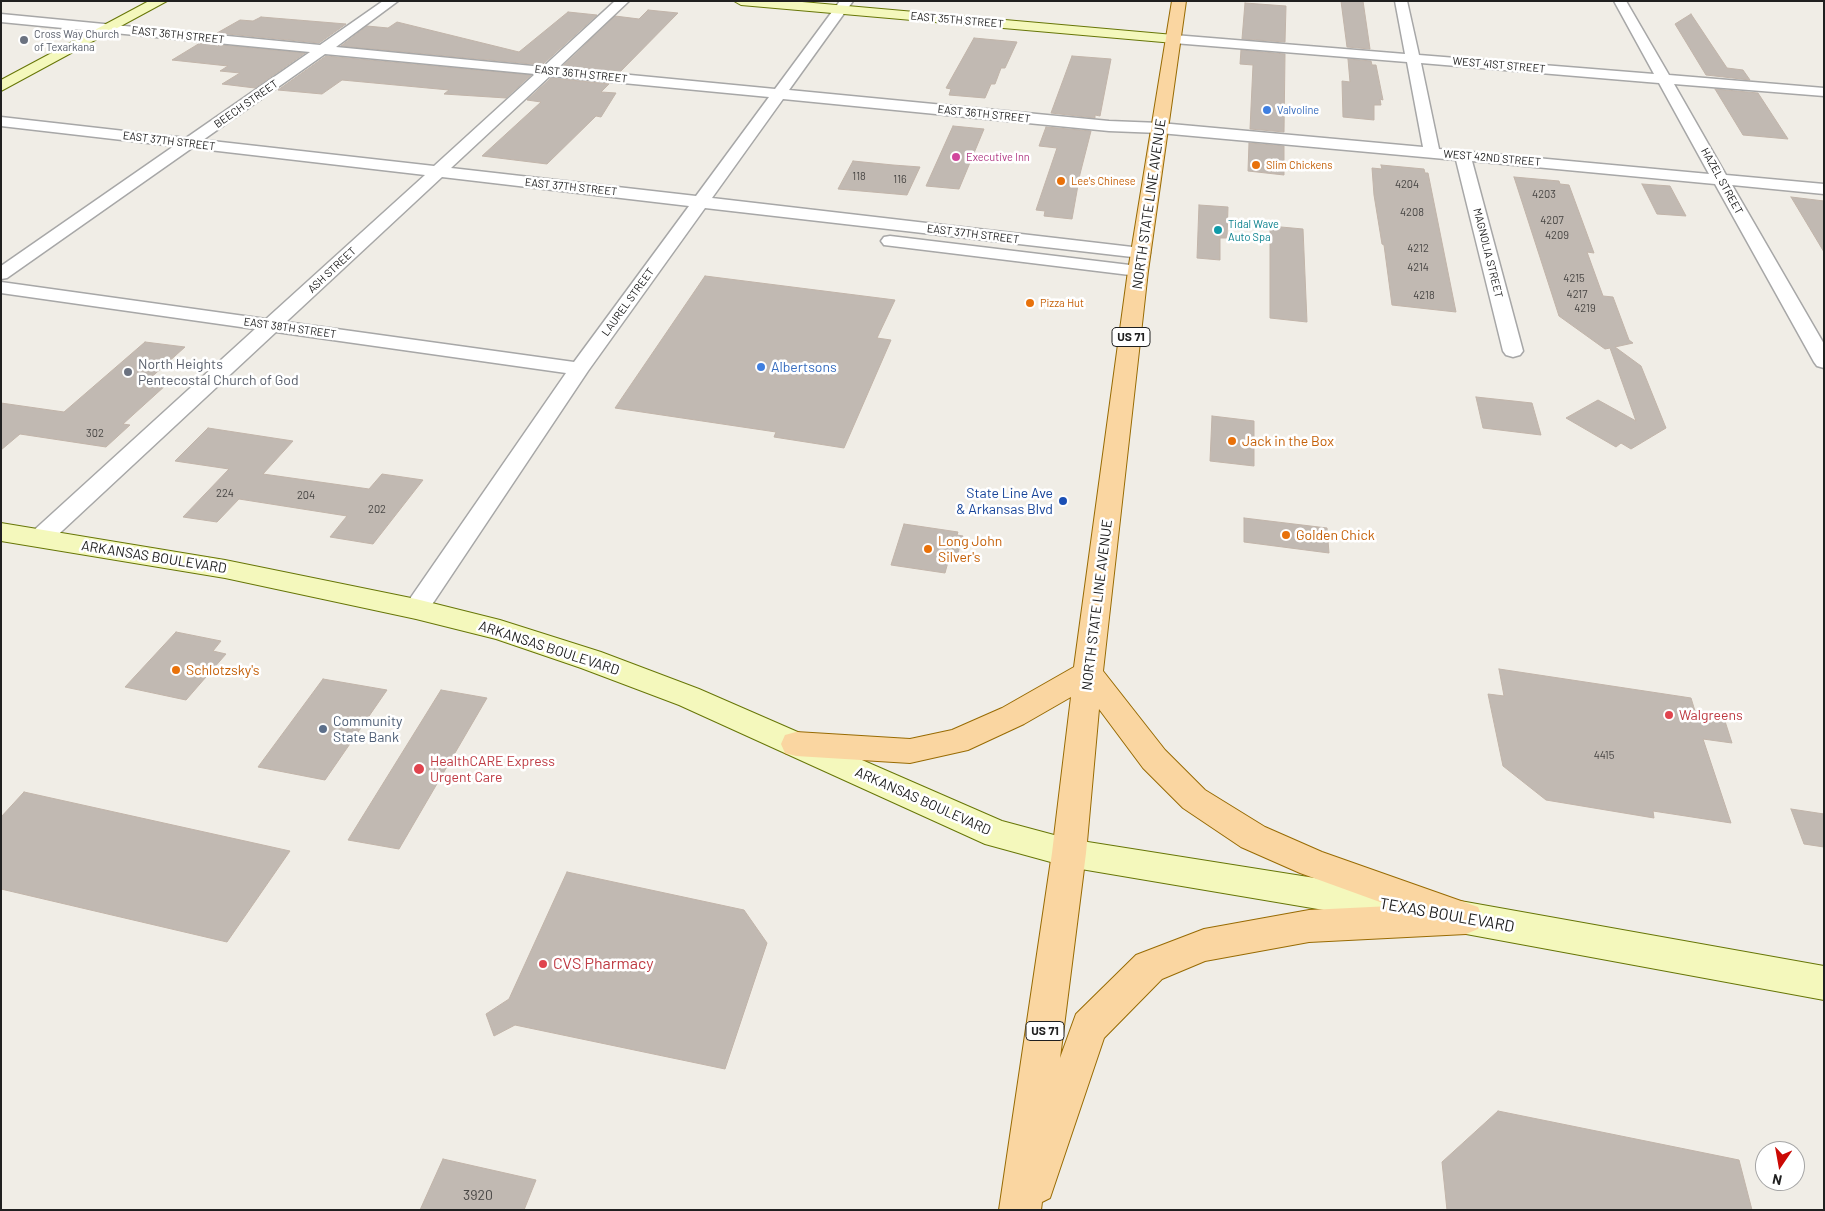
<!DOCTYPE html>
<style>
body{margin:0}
#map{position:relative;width:1825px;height:1211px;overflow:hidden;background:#f0ede6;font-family:Barlow,sans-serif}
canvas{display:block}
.frame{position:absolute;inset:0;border:2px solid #202020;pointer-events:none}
.north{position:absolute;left:1755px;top:1141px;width:50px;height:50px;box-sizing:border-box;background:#fff;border:1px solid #a6a6a6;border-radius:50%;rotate:192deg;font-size:14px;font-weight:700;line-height:20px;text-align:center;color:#202020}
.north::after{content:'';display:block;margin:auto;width:18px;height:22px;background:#cb0904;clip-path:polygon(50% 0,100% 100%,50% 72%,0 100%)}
</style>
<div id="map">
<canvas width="1825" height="1211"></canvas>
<div class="frame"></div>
<div class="north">N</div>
</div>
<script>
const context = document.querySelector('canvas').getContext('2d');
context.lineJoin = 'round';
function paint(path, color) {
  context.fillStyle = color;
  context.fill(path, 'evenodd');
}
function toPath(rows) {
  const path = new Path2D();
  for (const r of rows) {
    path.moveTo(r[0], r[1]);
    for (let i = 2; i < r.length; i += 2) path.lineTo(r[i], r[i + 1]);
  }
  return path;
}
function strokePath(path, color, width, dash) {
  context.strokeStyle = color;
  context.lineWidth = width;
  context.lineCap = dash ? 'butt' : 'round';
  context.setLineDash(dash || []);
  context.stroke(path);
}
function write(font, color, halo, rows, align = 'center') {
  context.font = font + ' Barlow,sans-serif';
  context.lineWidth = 5;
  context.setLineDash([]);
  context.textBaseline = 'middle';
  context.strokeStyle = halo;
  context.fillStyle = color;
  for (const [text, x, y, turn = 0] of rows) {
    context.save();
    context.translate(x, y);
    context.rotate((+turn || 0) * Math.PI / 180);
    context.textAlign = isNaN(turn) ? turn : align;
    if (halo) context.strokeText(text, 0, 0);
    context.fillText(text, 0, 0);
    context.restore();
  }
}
const building = toPath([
 [1341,1,1363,1,1370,49,1347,47,1341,1],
 [1245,3,1286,6,1285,42,1242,39,1245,3],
 [648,10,678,13,620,72,562,67,615,16,639,19,648,10],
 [568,12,597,15,542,65,341,46,367,26,388,28,397,22,519,52,568,12],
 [1691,14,1727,68,1743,70,1750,80,1706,75,1675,24,1691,14],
 [261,17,346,24,319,43,217,33,240,20,253,21,261,17],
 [974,38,1017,42,1005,68,1001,68,995,84,991,84,985,98,949,95,951,89,946,88,974,38],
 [200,43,305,53,255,88,222,84,240,73,220,71,228,66,172,60,200,43],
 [1241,50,1285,54,1284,132,1250,129,1253,65,1240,64,1241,50],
 [326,56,531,75,506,98,444,94,449,90,342,80,322,94,278,90,326,56],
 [1072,56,1111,59,1100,116,1095,115,1095,118,1051,113,1072,56],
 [1348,59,1371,61,1372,65,1376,65,1383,100,1380,99,1381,105,1374,105,1374,120,1343,117,1342,81,1350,82,1348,59],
 [551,78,609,84,601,92,616,93,601,117,596,116,547,164,482,156,541,102,527,100,551,78],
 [1715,89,1758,93,1788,139,1743,135,1715,89],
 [953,126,984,129,959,189,926,186,953,126],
 [1046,127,1091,131,1080,174,1072,219,1044,216,1045,211,1036,210,1057,148,1039,146,1046,127],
 [1249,143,1284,146,1284,175,1248,171,1249,143],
 [853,161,893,165,920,167,907,195,838,189,853,161],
 [1381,165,1424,169,1425,173,1428,173,1456,312,1392,305,1384,245,1382,244,1374,195,1372,168,1382,169,1381,165],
 [1514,177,1559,181,1560,184,1569,185,1594,253,1587,252,1603,296,1613,297,1629,340,1633,343,1615,347,1641,366,1666,428,1631,449,1621,443,1616,447,1566,418,1598,400,1636,421,1610,348,1605,349,1559,316,1514,177],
 [1642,184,1670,186,1686,216,1657,214,1642,184],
 [1791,197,1824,201,1824,252,1791,197],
 [1199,205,1228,207,1227,238,1220,238,1220,260,1197,258,1199,205],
 [1270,226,1303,229,1307,322,1270,318,1270,226],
 [705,276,895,300,877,338,891,340,844,448,774,437,776,432,615,408,705,276],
 [145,342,185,347,146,382,166,385,123,424,130,425,106,447,20,434,1,450,1,403,64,412,145,342],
 [1476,397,1532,403,1541,435,1483,428,1476,397],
 [1212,416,1254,421,1254,466,1210,461,1212,416],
 [208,428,293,441,263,474,369,489,382,474,423,480,373,544,330,537,347,516,239,499,217,522,183,517,229,469,175,461,208,428],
 [1244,518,1327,528,1329,553,1244,542,1244,518],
 [904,524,958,532,957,535,963,536,955,563,948,562,945,573,891,565,904,524],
 [176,632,221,641,213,651,226,654,186,700,125,687,176,632],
 [1499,669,1691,698,1695,711,1723,715,1732,743,1703,739,1731,823,1653,811,1654,818,1546,800,1503,766,1488,694,1504,696,1499,669],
 [323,679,387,690,325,780,258,767,323,679],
 [441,690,487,698,399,849,348,840,441,690],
 [24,792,290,851,227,942,1,889,1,817,24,792],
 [1791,809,1824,814,1824,847,1804,844,1791,809],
 [567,872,744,910,767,943,725,1069,515,1025,494,1036,486,1014,509,999,567,872],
 [1498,1111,1739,1160,1752,1210,1447,1210,1442,1162,1498,1111],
 [443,1159,536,1180,524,1210,420,1210,443,1159]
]);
const street = toPath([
 [383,1,398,1,336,47,543,67,615,1,629,1,558,68,775,89,840,1,853,1,789,90,1109,121,1160,123,1423,147,1407,62,1174,43,1167,39,1174,35,1405,54,1395,1,1407,1,1419,55,1654,74,1614,1,1626,1,1669,75,1824,88,1824,96,1674,84,1726,175,1824,184,1824,194,1732,185,1824,344,1824,368,1817,366,1814,362,1715,184,1472,161,1523,351,1520,355,1513,357,1506,355,1503,351,1456,160,1160,133,1109,131,783,99,712,198,1141,248,1147,249,1150,253,1147,257,1141,258,705,208,588,371,425,615,416,618,407,615,403,609,407,603,566,373,276,332,48,544,40,546,32,544,28,538,32,532,255,329,1,293,1,282,266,319,425,175,192,148,7,278,1,279,1,266,174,146,1,126,1,117,186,138,310,52,1,22,1,14,320,45,383,1],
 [325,54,535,74,434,166,203,140,325,54],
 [1421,63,1659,83,1709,174,1439,149,1421,63],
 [550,76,769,97,696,196,451,168,550,76],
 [442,177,689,206,574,362,286,322,442,177],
 [890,236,1138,266,1144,267,1147,271,1144,275,1138,276,884,245,881,241,884,237,890,236]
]);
const secondary = toPath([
 [149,1,167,1,1,91,1,80,149,1],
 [734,1,791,1,1174,35,1179,36,1181,39,1179,42,1174,43,741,5,734,1],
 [1,523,225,560,416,599,500,620,601,652,699,689,1002,821,1069,839,1466,902,1824,966,1824,1000,1466,934,1069,867,985,844,679,705,581,668,496,639,416,619,225,578,1,541,1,523]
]);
const primary = toPath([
 [1172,1,1186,1,1148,271,1103,671,1165,750,1205,790,1265,827,1322,852,1478,907,1483,918,1478,929,1466,934,1309,942,1205,961,1162,979,1104,1038,1050,1198,1042,1202,1041,1210,999,1210,1052,853,1071,697,1024,724,968,750,910,763,796,756,785,753,781,744,785,735,796,732,910,739,952,730,1002,708,1074,667,1128,271,1172,1],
 [1099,709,1143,768,1183,808,1241,847,1300,873,1391,906,1309,910,1204,929,1136,955,1076,1014,1060,1058,1086,853,1099,709]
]);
const markers = [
 [24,40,5,"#6b7280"],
 [1267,110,5,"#3f7fe0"],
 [956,157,5,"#d1479c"],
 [1256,165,5,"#e8710a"],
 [1061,181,5,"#e8710a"],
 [1218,230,5,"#0f9aa8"],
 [1030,303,5,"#e8710a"],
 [761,367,5,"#3f7fe0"],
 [128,372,5,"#6b7280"],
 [1232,441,5,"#e8710a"],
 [1063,501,5,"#1a4fb4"],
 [1286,535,5,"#e8710a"],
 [928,549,5,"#e8710a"],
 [176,670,5,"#e8710a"],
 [1669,715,5,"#e0444e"],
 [323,729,5,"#5c6f8a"],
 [419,769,6,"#e0444e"],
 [543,964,5,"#e0444e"]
];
const farStreetnames = [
 ["EAST 35TH STREET",957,20,5],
 ["EAST 36TH STREET",178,35,6],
 ["WEST 41ST STREET",1499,65,5],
 ["EAST 36TH STREET",581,74,6],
 ["BEECH STREET",246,104,-35],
 ["EAST 36TH STREET",984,114,6],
 ["EAST 37TH STREET",169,141,7],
 ["WEST 42ND STREET",1492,158,5],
 ["HAZEL STREET",1722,181,61],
 ["EAST 37TH STREET",571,187,6],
 ["EAST 37TH STREET",973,234,7],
 ["MAGNOLIA STREET",1488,253,76],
 ["ASH STREET",332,270,-43],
 ["LAUREL STREET",628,302,-54],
 ["EAST 38TH STREET",290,328,8]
];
const farWorshipnames = [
 ["Cross Way Church",34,34],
 ["of Texarkana",34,47]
];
const farShopnames = [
 ["Valvoline",1277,110]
];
const farHotelnames = [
 ["Executive Inn",966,157]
];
const farFoodnames = [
 ["Slim Chickens",1266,165],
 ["Lee's Chinese",1071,181],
 ["Pizza Hut",1040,303]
];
const numberNames = [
 ["118",859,176],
 ["116",900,179],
 ["4204",1407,184],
 ["4203",1544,194],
 ["4208",1412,212],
 ["4207",1552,220],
 ["4209",1557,235],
 ["4212",1418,248],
 ["4214",1418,267],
 ["4215",1574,278],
 ["4217",1577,294],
 ["4218",1424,295],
 ["4219",1585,308],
 ["302",95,433],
 ["224",225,493],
 ["204",306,495],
 ["202",377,509],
 ["4415",1604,755]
];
const farCulturenames = [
 ["Tidal Wave",1228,224],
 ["Auto Spa",1228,237]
];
const shields = [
 [1131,337,38],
 [1045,1031,38]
];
const shieldNames = [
 ["US 71",1131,337],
 ["US 71",1045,1031]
];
const streetNames = [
 ["NORTH STATE LINE AVENUE",1149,204,-82],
 ["ARKANSAS BOULEVARD",154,557,9],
 ["NORTH STATE LINE AVENUE",1097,605,-83],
 ["ARKANSAS BOULEVARD",549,648,18],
 ["ARKANSAS BOULEVARD",923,801,24]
];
const worshipNames = [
 ["North Heights",138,364],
 ["Pentecostal Church of God",138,380]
];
const shopNames = [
 ["Albertsons",771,367]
];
const foodNames = [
 ["Jack in the Box",1242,441],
 ["Golden Chick",1296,535],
 ["Long John",938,541],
 ["Silver's",938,557],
 ["Schlotzsky's",186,670]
];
const transitNames = [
 ["State Line Ave",1053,493],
 ["& Arkansas Blvd",1053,509]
];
const healthNames = [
 ["Walgreens",1679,715],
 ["HealthCARE Express",430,761],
 ["Urgent Care",430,777]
];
const serviceNames = [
 ["Community",333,721],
 ["State Bank",333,737]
];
const nearNumbernames = [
 ["3920",478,1195]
];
const nearStreetnames = [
 ["TEXAS BOULEVARD",1447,915,10]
];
const nearHealthnames = [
 ["CVS Pharmacy",553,964]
];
paint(building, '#c1b9b2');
strokePath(building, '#c1b4a9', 1);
strokePath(street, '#a7a7a7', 3);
strokePath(secondary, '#677607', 2);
strokePath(primary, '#986b03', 2);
paint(street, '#fff');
paint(secondary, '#f4f8bc');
paint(primary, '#fad6a1');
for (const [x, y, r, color] of markers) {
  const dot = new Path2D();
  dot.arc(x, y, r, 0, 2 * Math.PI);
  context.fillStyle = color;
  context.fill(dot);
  strokePath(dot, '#fff', 2);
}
write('11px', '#202020', '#fff', farStreetnames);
write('11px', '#5b616d', '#fff', farWorshipnames, 'left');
write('11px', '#366cbe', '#fff', farShopnames, 'left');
write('11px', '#b23c85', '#fff', farHotelnames, 'left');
write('11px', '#c56008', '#fff', farFoodnames, 'left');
write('11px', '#484644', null, numberNames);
write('11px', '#0d838f', '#fff', farCulturenames, 'left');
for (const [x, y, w] of shields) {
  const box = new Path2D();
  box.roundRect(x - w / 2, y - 9.5, w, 19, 4);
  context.fillStyle = '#fff';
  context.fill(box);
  strokePath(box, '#202020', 1);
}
write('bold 12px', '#202020', null, shieldNames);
write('14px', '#202020', '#fff', streetNames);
write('14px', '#5b616d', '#fff', worshipNames, 'left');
write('14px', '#366cbe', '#fff', shopNames, 'left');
write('14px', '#c56008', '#fff', foodNames, 'left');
write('14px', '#164399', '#fff', transitNames, 'right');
write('14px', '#be3a42', '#fff', healthNames, 'left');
write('14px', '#4e5e75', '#fff', serviceNames, 'left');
write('14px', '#484644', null, nearNumbernames);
write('16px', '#202020', '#fff', nearStreetnames);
write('16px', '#be3a42', '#fff', nearHealthnames, 'left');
</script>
